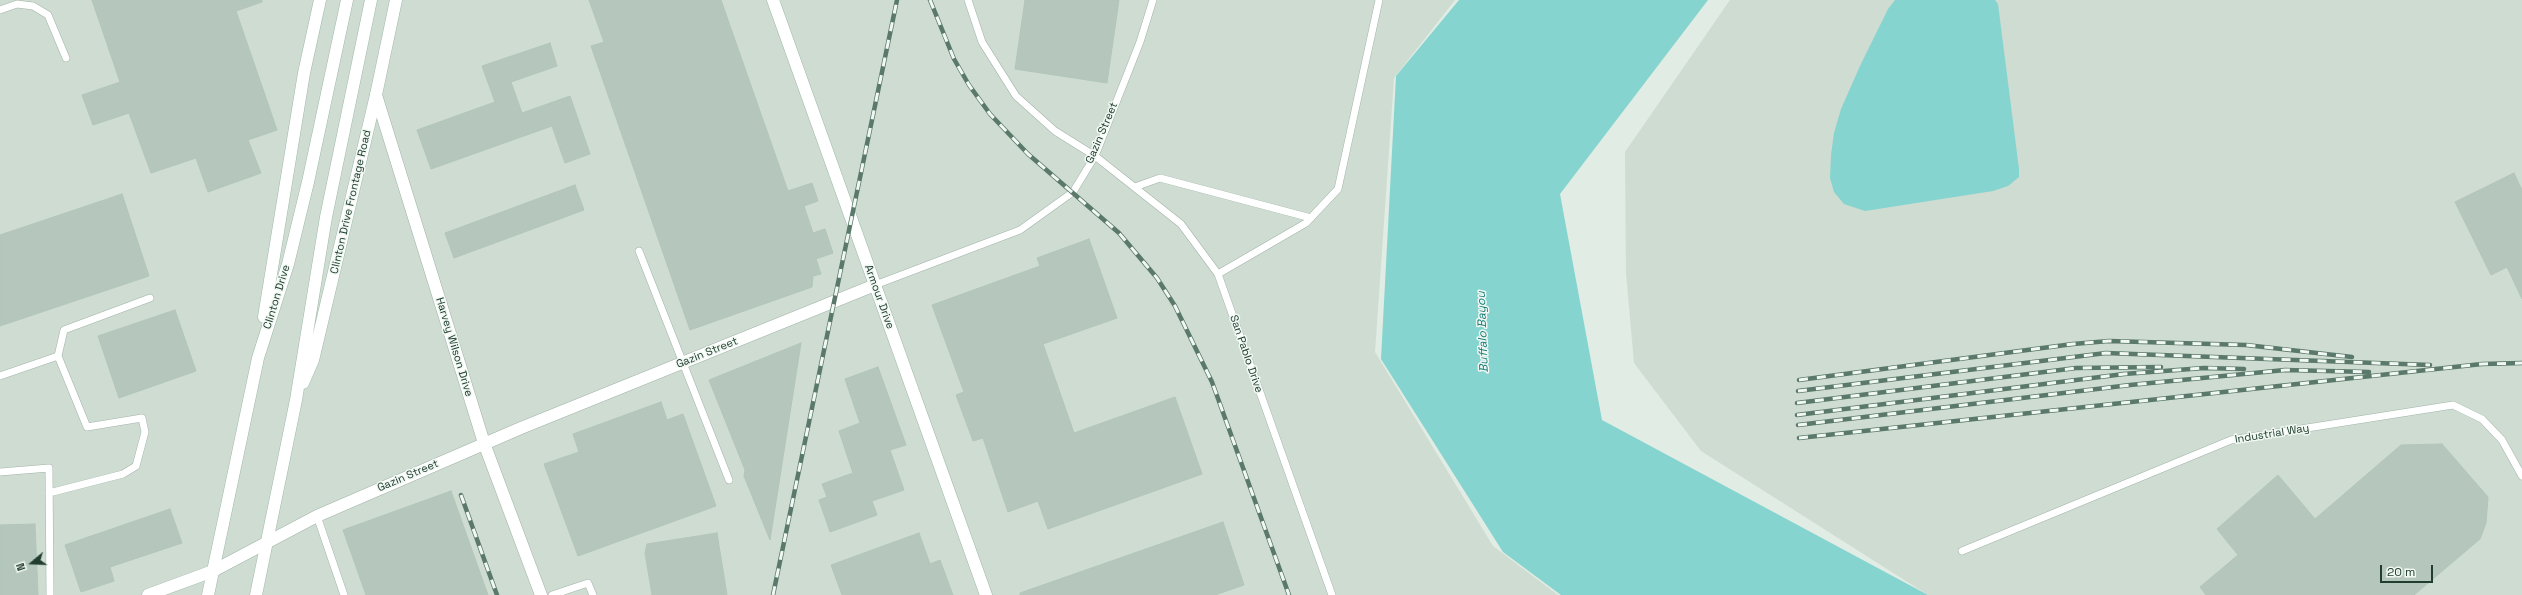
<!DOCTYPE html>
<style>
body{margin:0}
#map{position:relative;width:2522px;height:595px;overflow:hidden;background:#e0ece4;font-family:"Space Grotesk",sans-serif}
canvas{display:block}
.north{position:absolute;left:12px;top:543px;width:40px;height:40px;-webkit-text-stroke:3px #f1f8f3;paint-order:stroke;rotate:251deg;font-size:11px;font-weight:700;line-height:16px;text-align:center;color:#203d2f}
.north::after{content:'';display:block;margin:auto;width:14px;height:18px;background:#203d2f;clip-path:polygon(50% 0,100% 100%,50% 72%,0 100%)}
.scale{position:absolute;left:2380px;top:565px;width:53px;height:18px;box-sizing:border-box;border:2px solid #203d2f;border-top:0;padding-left:5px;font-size:12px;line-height:14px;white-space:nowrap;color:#203d2f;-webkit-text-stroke:3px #f1f8f3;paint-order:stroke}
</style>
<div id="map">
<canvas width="2522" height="595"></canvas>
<div class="north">N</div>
<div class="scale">20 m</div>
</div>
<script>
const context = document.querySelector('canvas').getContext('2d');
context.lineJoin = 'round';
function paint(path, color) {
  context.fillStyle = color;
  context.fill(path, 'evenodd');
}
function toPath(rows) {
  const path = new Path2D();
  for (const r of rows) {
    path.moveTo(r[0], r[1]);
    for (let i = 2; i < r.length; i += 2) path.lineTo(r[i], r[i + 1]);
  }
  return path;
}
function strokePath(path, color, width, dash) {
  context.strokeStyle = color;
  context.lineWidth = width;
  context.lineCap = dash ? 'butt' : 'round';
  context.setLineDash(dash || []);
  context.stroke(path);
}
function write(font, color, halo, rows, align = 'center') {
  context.font = font + ' "Space Grotesk",sans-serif';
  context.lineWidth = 3;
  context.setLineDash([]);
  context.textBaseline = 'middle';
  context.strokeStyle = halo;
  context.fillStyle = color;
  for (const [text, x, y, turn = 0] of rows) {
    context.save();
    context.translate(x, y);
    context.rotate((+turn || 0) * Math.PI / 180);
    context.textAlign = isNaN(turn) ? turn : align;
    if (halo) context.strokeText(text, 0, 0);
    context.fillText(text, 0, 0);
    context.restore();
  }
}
const built = toPath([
 [0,0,1455,0,1394,78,1375,352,1493,546,1558,595,0,595],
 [1730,0,2522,0,2522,595,1928,595,1701,451,1634,363,1626,273,1625,152]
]);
const water = toPath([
 [1459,0,1708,0,1560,194,1602,420,1928,595,1561,595,1503,552,1381,359,1396,76],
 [1895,0,1995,0,1998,4,2019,169,2019,177,2008,186,1993,191,1865,211,1844,204,1834,192,1830,178,1831,155,1834,133,1841,109,1860,66,1888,9]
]);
const building = toPath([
 [92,0,262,0,262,2,236,11,277,130,248,140,261,173,208,192,196,158,151,173,129,113,93,125,82,95,120,82,92,0],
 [589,0,721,0,788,191,812,183,818,201,804,206,813,233,825,229,833,253,816,259,821,274,813,276,812,287,690,330,591,46,604,42,589,0],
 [1025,0,1119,0,1107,83,1015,69,1025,0],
 [550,43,557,66,511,82,522,113,570,96,590,154,565,163,552,126,431,169,417,130,495,102,482,66,550,43],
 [2514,173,2522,190,2522,299,2507,267,2491,275,2455,202,2514,173],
 [575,185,584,210,454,258,445,233,575,185],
 [122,194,149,276,0,326,0,235,122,194],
 [1089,239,1117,318,1043,344,1074,433,1175,397,1202,474,1048,529,1038,501,1008,512,983,438,973,441,956,395,964,392,932,305,1040,266,1037,258,1089,239],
 [175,310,196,371,119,398,98,336,175,310],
 [801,343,770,540,744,476,745,470,709,380,801,343],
 [878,367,906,445,890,450,904,490,872,501,877,515,830,532,819,500,827,497,822,484,853,473,839,431,860,423,845,379,878,367],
 [661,402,667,420,683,414,716,506,578,556,544,464,579,452,573,434,661,402],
 [2442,444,2488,497,2486,523,2480,539,2414,595,2206,595,2200,587,2238,555,2217,529,2278,475,2315,519,2401,445,2442,444],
 [451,491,488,595,366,595,343,530,451,491],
 [170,509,182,543,110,567,114,581,81,592,65,545,170,509],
 [1223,522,1244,585,1215,595,1020,595,1020,593,1223,522],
 [35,524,38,595,0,595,0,525,35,524],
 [717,533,727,595,652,595,645,553,647,544,717,533],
 [919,533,930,564,940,560,953,595,842,595,831,565,919,533]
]);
const lane = toPath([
 [968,0,982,42,1016,96,1055,131,1095,156,1181,224,1218,274,1332,595],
 [0,10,17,4,33,6,48,15,66,58],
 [1135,187,1160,178,1311,218],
 [639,251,729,480],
 [1218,274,1306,223,1338,189,1379,0],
 [875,285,1020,230,1073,192,1095,156,1140,42,1153,0],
 [0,376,58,356,64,330,150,298],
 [0,472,49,468,50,595],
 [49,493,123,474,136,466,145,432,142,418,87,427,58,356],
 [317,516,344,595],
 [1962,551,2231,440,2453,405,2482,419,2502,440,2522,476],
 [552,595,588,583,593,595]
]);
const street = toPath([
 [376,95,484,443,541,595],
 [148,595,213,571,317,516,521,428,875,285]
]);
const secondary = toPath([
 [773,0,986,595],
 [264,317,304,73,320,0],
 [303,383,313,360,376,95,396,0],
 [208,595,258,358,288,264,308,182,347,0],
 [256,595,296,400,326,217,371,0]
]);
const rail = toPath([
 [930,0,954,59,969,85,990,114,1028,154,1119,233,1157,278,1175,306,1212,382,1289,595],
 [1799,380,2073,344,2109,341,2246,345,2352,357],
 [1798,391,2106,353,2430,365],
 [1797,403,2076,368,2161,367],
 [1797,415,2124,374,2204,368,2244,369],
 [1798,425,2130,385,2285,370,2369,372],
 [1799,438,2482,364,2522,363],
 [461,495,497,595],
 [773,595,897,0]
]);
const streetNames = [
 ["Gazin Street",1102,133,-67],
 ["Clinton Drive Frontage Road",351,202,-77],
 ["Clinton Drive",277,297,-73],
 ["Armour Drive",879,297,70],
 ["Harvey Wilson Drive",454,347,73],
 ["Gazin Street",707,353,-22],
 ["San Pablo Drive",1246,354,71],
 ["Industrial Way",2272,434,-9],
 ["Gazin Street",408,476,-23]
];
const waterNames = [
 ["Buffalo Bayou",1483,332,-92]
];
paint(built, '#cedcd2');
paint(water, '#85d4cf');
paint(building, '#b5c7bc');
strokePath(building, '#b2c6b9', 1);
strokePath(lane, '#a3b4aa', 8);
strokePath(street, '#a3b4aa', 13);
strokePath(secondary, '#9eb8a9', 13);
strokePath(lane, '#fff', 7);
strokePath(street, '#fff', 12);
strokePath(secondary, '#fff', 12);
strokePath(rail, '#5a796a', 4.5);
strokePath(rail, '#f1f8f3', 3, [9]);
write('11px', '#203d2f', '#f1f8f3', streetNames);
write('italic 12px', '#177c77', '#f1f8f3', waterNames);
</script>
